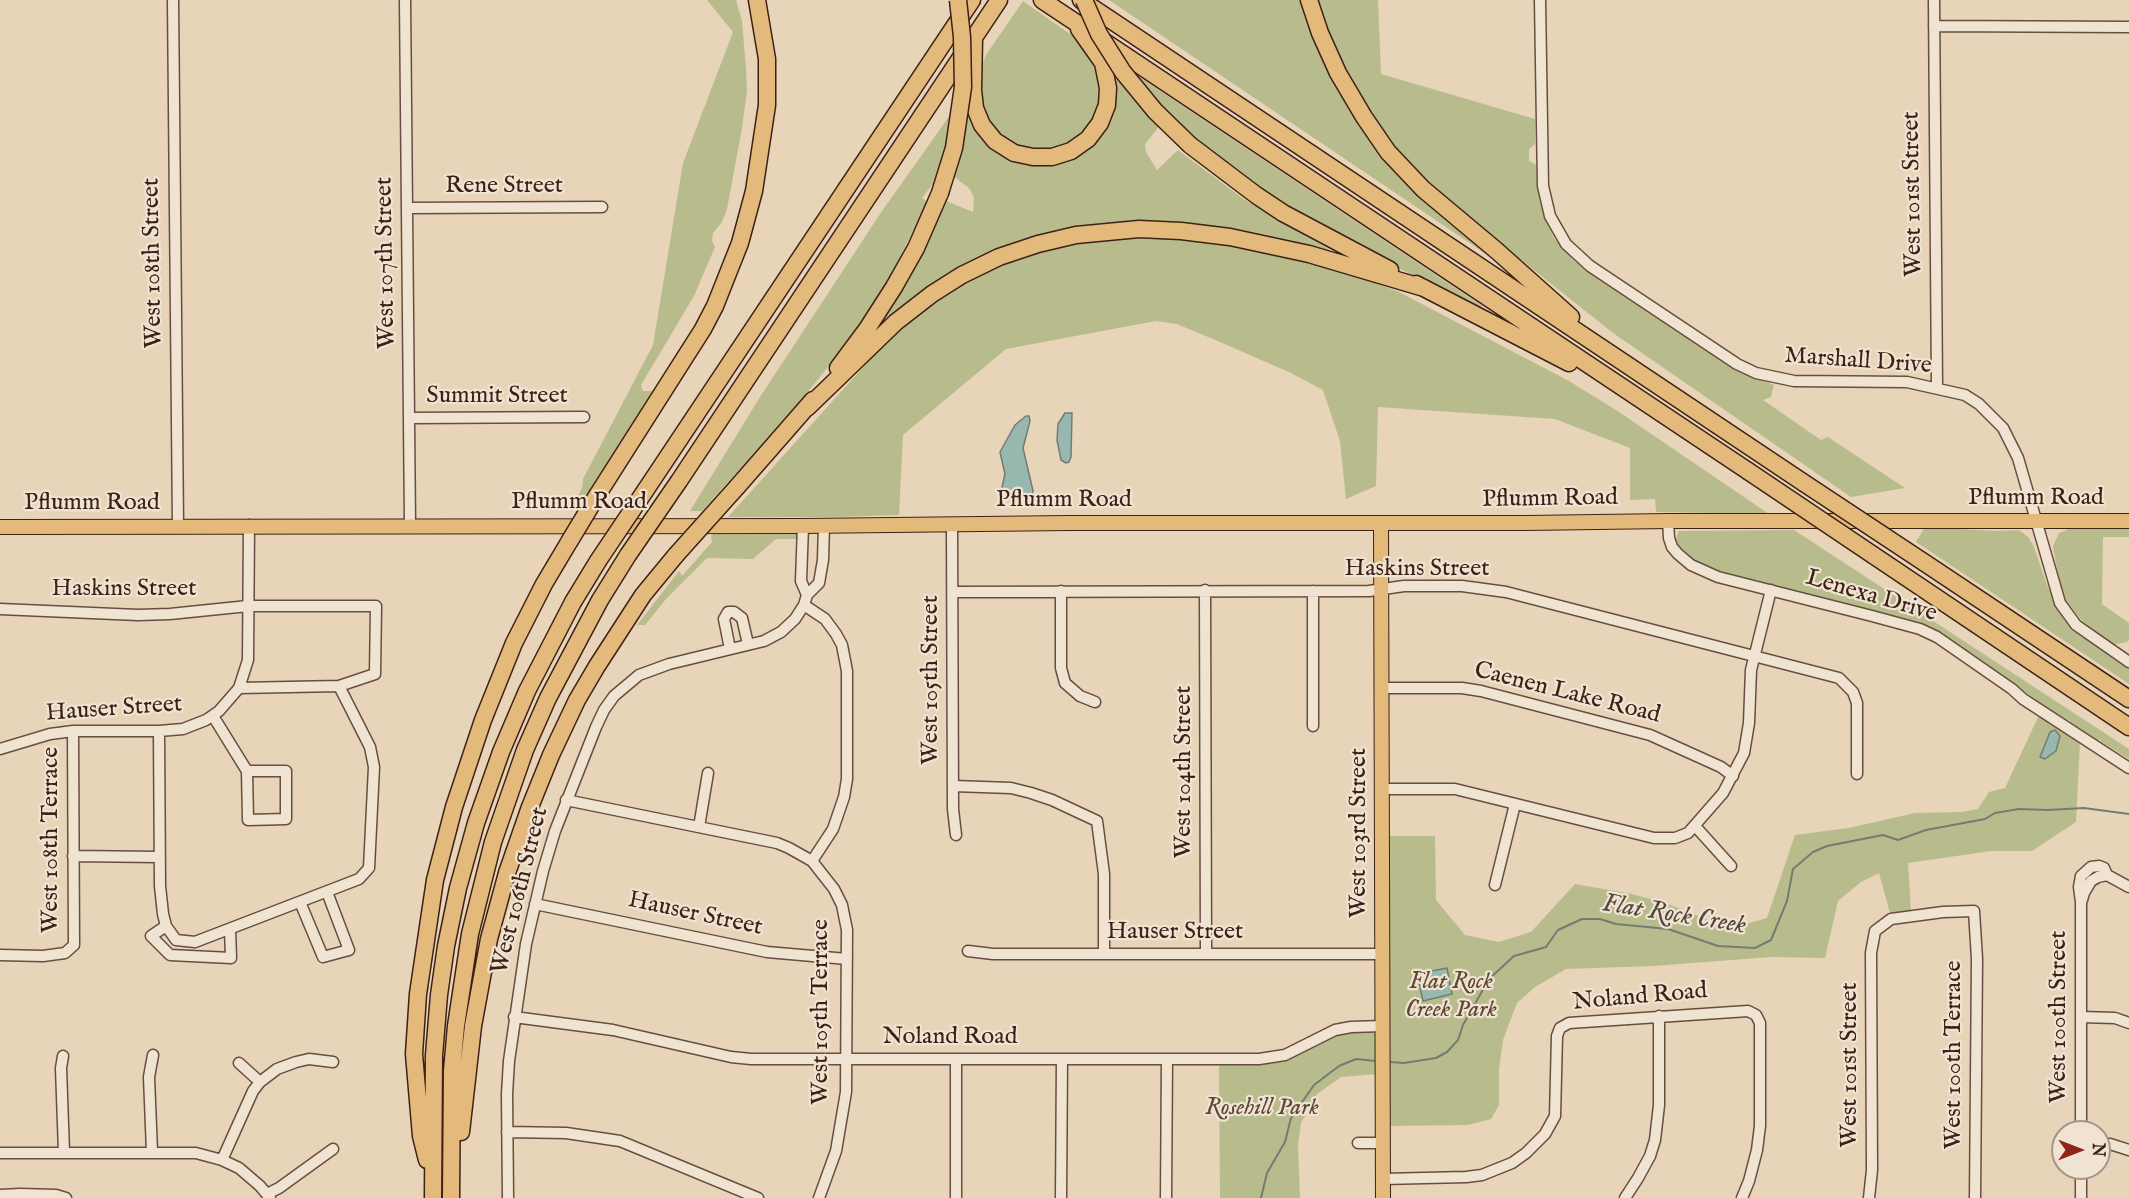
<!DOCTYPE html>
<style>
body{margin:0}
#map{position:relative;width:2129px;height:1198px;overflow:hidden;background:#e8d4b8;font-family:"IM FELL English",serif}
canvas{display:block}
.north{position:absolute;left:2051px;top:1120px;width:60px;height:60px;box-sizing:border-box;background:#f0e3d1;border:2px solid #a89587;border-radius:50%;rotate:90deg;font-size:16px;font-weight:700;line-height:24px;text-align:center;color:#3d2117}
.north::after{content:'';display:block;margin:auto;width:21px;height:27px;background:#8f2418;clip-path:polygon(50% 0,100% 100%,50% 72%,0 100%)}
</style>
<div id="map">
<canvas width="2129" height="1198"></canvas>
<div class="north">N</div>
</div>
<script>
const context = document.querySelector('canvas').getContext('2d');
context.lineJoin = 'round';
function paint(path, color) {
  context.fillStyle = color;
  context.fill(path, 'evenodd');
}
function toPath(rows) {
  const path = new Path2D();
  for (const r of rows) {
    path.moveTo(r[0], r[1]);
    for (let i = 2; i < r.length; i += 2) path.lineTo(r[i], r[i + 1]);
  }
  return path;
}
function strokePath(path, color, width, dash) {
  context.strokeStyle = color;
  context.lineWidth = width;
  context.lineCap = dash ? 'butt' : 'round';
  context.setLineDash(dash || []);
  context.stroke(path);
}
function write(font, color, halo, rows, align = 'center') {
  context.font = font + ' "IM FELL English",serif';
  context.lineWidth = 4.5;
  context.setLineDash([]);
  context.textBaseline = 'middle';
  context.strokeStyle = halo;
  context.fillStyle = color;
  for (const [text, x, y, turn = 0] of rows) {
    context.save();
    context.translate(x, y);
    context.rotate((+turn || 0) * Math.PI / 180);
    context.textAlign = isNaN(turn) ? turn : align;
    if (halo) context.strokeText(text, 0, 0);
    context.fillText(text, 0, 0);
    context.restore();
  }
}
const green = toPath([
 [707,0,736,0,742,21,746,69,747,91,742,128,727,209,722,222,713,233,712,240,715,247,694,296,641,385,643,391,653,391,580,506,573,506,582,488,583,479,653,345,683,163,733,32],
 [1109,0,1302,0,1339,89,1362,128,1492,254,1489,256],
 [1316,0,1378,0,1381,74,1535,119,1535,144,1529,149,1529,161,1536,165,1541,206,1554,238,1573,260,1734,368,1774,385,1771,397,1763,400,1821,440,1828,437,1905,488,1851,497,1613,333,1432,189,1376,127,1339,61],
 [1023,1,1077,39,1089,56,1097,73,1101,90,1096,117,1087,132,1072,144,1053,151,1035,152,1005,142,985,121,978,80,982,66,986,55],
 [1109,62,1126,68,1482,306,1480,311,1287,209,1260,191,1167,117,1145,144,1146,152,1157,170,1178,150,1245,200,1330,250,1328,254,1253,236,1040,237,884,325,881,322,924,251,946,201,973,212,974,198,970,189,956,178,939,176,922,198,927,202,889,279,869,311,844,347,794,409,702,511,690,511,760,397,880,214,950,115,968,107,1023,161,1099,133],
 [1160,236,1200,239,1276,253,1360,277,1399,292,1569,381,1619,412,1769,514,1656,512,1655,499,1630,500,1630,448,1555,419,1378,407,1376,486,1346,499,1340,441,1323,390,1291,373,1220,342,1177,324,1156,321,1006,349,903,435,899,515,835,517,728,517,885,343,926,309,952,291,981,274,1009,262,1046,249,1080,242,1123,237],
 [1925,527,1996,531,2018,530,2022,532,2029,538,2034,547,2047,585,2059,612,2071,627,2129,667,2129,684,1916,542],
 [2129,528,2129,537,2103,537,2102,604,2129,623,2129,639,2127,642,2113,645,2084,623,2066,601,2059,582,2053,546,2059,533,2068,529],
 [718,529,795,531,799,539,776,539,753,559,707,558,666,599,645,625,637,625,679,571,682,576,712,542,711,536],
 [1794,530,2129,749,2129,759,2100,741,2101,739,2098,740,2070,722,2070,720,2066,720,1934,630,1759,583,1758,579,1755,581,1719,572,1695,562,1686,555,1675,541,1679,531],
 [2039,715,2080,741,2076,822,2032,851,1991,851,1908,863,1911,911,1890,913,1879,873,1861,882,1838,901,1825,958,1771,957,1653,966,1566,969,1535,987,1517,1003,1503,1040,1499,1069,1499,1105,1491,1119,1468,1125,1388,1126,1387,836,1435,836,1436,900,1465,935,1499,942,1531,932,1575,884,1632,894,1668,904,1709,920,1742,925,1767,918,1795,835,1849,828,1915,813,1962,812,1978,809,1989,792,2005,788],
 [1370,1030,1378,1037,1377,1074,1341,1077,1317,1094,1301,1123,1298,1145,1300,1198,1220,1198,1219,1064,1254,1064,1344,1032]
]);
const water = toPath([
 [1065,413,1072,413,1071,457,1069,462,1066,463,1061,460,1057,440,1058,424,1065,413],
 [1026,416,1029,416,1030,421,1023,448,1033,491,1032,494,1010,494,1005,493,1002,487,1005,474,1000,452,1015,425,1026,416],
 [2055,730,2060,736,2056,751,2045,759,2040,757,2050,732,2055,730],
 [1447,968,1452,994,1423,1001,1417,974,1447,968]
]);
const stream = toPath([
 [1390,1062,1404,1063,1436,1058,1447,1052,1458,1040,1463,1025,1489,979,1514,956,1546,947,1558,930,1582,919,1600,919,1616,924,1668,929,1718,946,1755,948,1771,940,1787,901,1793,869,1813,852,1827,846,1883,835,1898,840,1926,830,1985,819,1995,813,2019,809,2048,810,2084,808,2129,814],
 [1261,1198,1267,1173,1285,1142,1291,1118,1314,1085,1339,1066,1356,1059,1376,1061]
]);
const minor = toPath([
 [173,0,178,526],
 [405,0,410,525],
 [1540,0,1543,186,1550,216,1566,244,1590,266,1737,364,1756,373,1794,381,1907,382,1965,395,1979,404,2003,428,2018,458,2060,603,2076,625,2129,662],
 [1934,0,1937,387],
 [1934,26,2129,27],
 [407,208,602,207],
 [410,418,584,417],
 [1668,521,1669,538,1672,547,1678,554,1691,565,1718,577,1872,616,1920,629,1937,637,2012,689,2023,699,2129,768],
 [952,524,953,809,956,835],
 [803,526,801,581,807,595],
 [1205,590,1206,954],
 [1061,591,1061,668,1065,683,1080,696,1095,702],
 [953,592,1369,591,1404,586,1462,586,1506,592,1839,678,1853,692,1857,703,1857,774],
 [804,605,825,619,836,634,842,645,847,671,847,779,844,797,833,829,812,861],
 [0,609,138,615,170,614,248,606,376,606,375,674,339,686,239,688],
 [730,649,724,619,728,612,734,612,742,618,748,644],
 [1382,688,1462,688,1481,691,1650,735,1721,767,1733,776],
 [213,716,247,771,248,820,286,819,286,771,247,771],
 [1313,726,1313,591],
 [159,731,160,886,163,914,166,926,176,940,195,942,359,879,369,868,374,767,370,747,339,686],
 [0,749,50,734,73,731,159,731,183,729,206,720,219,711,239,688,248,660,249,525],
 [953,786,1011,788,1031,793,1052,800,1097,821,1104,874,1104,954],
 [1383,789,1455,789,1654,838,1675,838,1688,833,1723,793,1744,753,1749,723,1751,670,1771,590],
 [566,800,777,843,789,848,812,861,834,889,842,905,847,930,846,1092,836,1151,819,1198],
 [1695,826,1731,866],
 [699,827,708,773],
 [73,856,159,857],
 [2107,875,2129,887],
 [1495,885,1515,804],
 [2082,900,2084,893,2091,881,2098,877,2107,875],
 [300,902,323,957,349,950,327,892],
 [535,904,767,952,847,959],
 [166,926,151,936,170,955,231,958,230,929],
 [968,951,993,954,1382,954],
 [0,955,43,956,65,953,74,945,73,731],
 [514,1017,613,1030,731,1057,751,1059,1259,1059,1285,1055,1335,1030,1351,1027,1383,1026],
 [2081,1017,2115,1018,2129,1023],
 [63,1056,61,1068,64,1152],
 [956,1059,956,1198],
 [239,1063,260,1082],
 [507,1132,566,1133,620,1141,758,1198],
 [2081,1132,2081,902,2079,887,2081,876,2091,867,2099,866,2104,868,2107,875],
 [1358,1143,1382,1143],
 [2099,1144,2110,1144,2129,1150],
 [152,1152,149,1077,153,1055],
 [0,1153,196,1153,222,1160,239,1168,260,1186,270,1198],
 [222,1160,253,1091,260,1082,277,1069,296,1062,309,1059,333,1062],
 [2081,1168,2081,1198],
 [1383,1179,1466,1177,1482,1175,1512,1163,1526,1153,1545,1134,1555,1116,1557,1036,1560,1028,1569,1023,1748,1011,1756,1015,1760,1023,1760,1126,1757,1150,1749,1181,1742,1198],
 [267,1194,279,1188,333,1149],
 [0,1195,20,1194,56,1195,66,1198],
 [508,1198,507,1094,509,1061,526,944,543,871,555,831,596,727,604,710,614,696,639,675,669,664,764,641,781,632,795,619,804,605,807,595,819,583,823,560,824,525],
 [1061,1198,1062,1059],
 [1166,1198,1167,1059],
 [1625,1198,1638,1178,1650,1156,1655,1140,1659,1105,1659,1016],
 [1869,1198,1872,1170,1871,953,1875,931,1891,919,1943,912,1974,911,1977,959,1975,1198]
]);
const major = toPath([
 [1381,524,1383,1198],
 [0,527,803,526,1069,523,1526,523,1668,521,2129,521]
]);
const highway = toPath([
 [1042,0,1748,471],
 [1081,0,1804,483],
 [1309,0,1320,33,1338,73,1364,117,1388,152,1423,189,1497,251,1571,317],
 [974,38,973,90,975,108,982,125,995,141,1014,153,1033,157,1052,157,1071,151,1088,139,1100,123,1107,105,1108,88,1103,63,1079,29],
 [1190,145,1256,195,1283,213,1390,270],
 [1416,284,1569,363],
 [838,368,867,329,894,287,916,248,940,193],
 [807,408,896,322,932,294,962,275,999,257,1038,244,1076,235,1139,229,1181,231,1230,237,1309,254,1424,288],
 [679,481,999,0],
 [737,487,813,400],
 [645,491,972,0],
 [598,494,703,329,715,306,740,243,754,191,767,105,767,59,757,0],
 [1873,555,2129,727],
 [1925,563,2129,699],
 [461,1132,473,1026,489,939,507,873,530,807,551,755,577,700,597,666,643,595,676,555],
 [427,1160,421,1136,414,1054,418,994,435,880,454,807,483,720,514,643,544,584,569,542],
 [433,1198,434,1055,439,995,446,946,458,888,476,823,501,752,527,691,573,602,598,561],
 [451,1198,452,1071,456,1026,470,934,493,842,525,750,548,698,600,600,628,555]
]);
const highwayBridge = toPath([
 [1084,0,1099,34,1123,72,1155,111,1190,145],
 [940,193,954,148,963,87,962,37,958,0],
 [1748,471,1873,555],
 [1804,483,1925,563],
 [569,542,598,494],
 [628,555,679,481],
 [676,555,737,487],
 [598,561,645,491]
]);
const streetNames = [
 ["Rene Street",504,187],
 ["West 101st Street",1914,194,-91],
 ["West 108th Street",154,263,-91],
 ["West 107th Street",387,263,-91],
 ["Marshall Drive",1858,362,4],
 ["Summit Street",497,397],
 ["Pflumm Road",2036,499],
 ["Pflumm Road",1550,500,-1],
 ["Pflumm Road",1064,501],
 ["Pflumm Road",579,503],
 ["Pflumm Road",92,504],
 ["Haskins Street",1417,570],
 ["Haskins Street",124,590],
 ["Lenexa Drive",1871,597,16],
 ["West 105th Street",932,680,-90],
 ["Caenen Lake Road",1567,694,14],
 ["Hauser Street",114,710,-4],
 ["West 104th Street",1185,772,-90],
 ["West 103rd Street",1360,833,-90],
 ["West 108th Terrace",52,840,-90],
 ["West 106th Street",521,891,-76],
 ["Hauser Street",695,915,12],
 ["Hauser Street",1175,933],
 ["Noland Road",1640,998,-5],
 ["West 105th Terrace",822,1012,-90],
 ["West 100th Street",2060,1017,-90],
 ["Noland Road",950,1038],
 ["West 100th Terrace",1955,1055,-90],
 ["West 101st Street",1851,1065,-90]
];
const parkNames = [
 ["Flat Rock",1451,983],
 ["Creek Park",1451,1011],
 ["Rosehill Park",1262,1109]
];
const waterNames = [
 ["Flat Rock Creek",1674,916,9]
];
paint(green, '#b8bc8d');
paint(water, '#97b8ae');
strokePath(water, '#737c72', 1.5);
strokePath(stream, '#737c72', 2);
strokePath(minor, '#684e3f', 13);
strokePath(major, '#3d2117', 16);
strokePath(highway, '#3d2117', 19);
strokePath(minor, '#f0e3d1', 10);
strokePath(major, '#e4ba7c', 14);
strokePath(highway, '#e4ba7c', 16);
strokePath(highwayBridge, '#3d2117', 19, []);
strokePath(highwayBridge, '#e4ba7c', 16);
write('24px', '#3d2117', '#f0e3d1', streetNames);
write('italic 24px', '#5c4834', '#f0e3d1', parkNames);
write('italic 26px', '#54473d', '#f0e3d1', waterNames);
</script>
